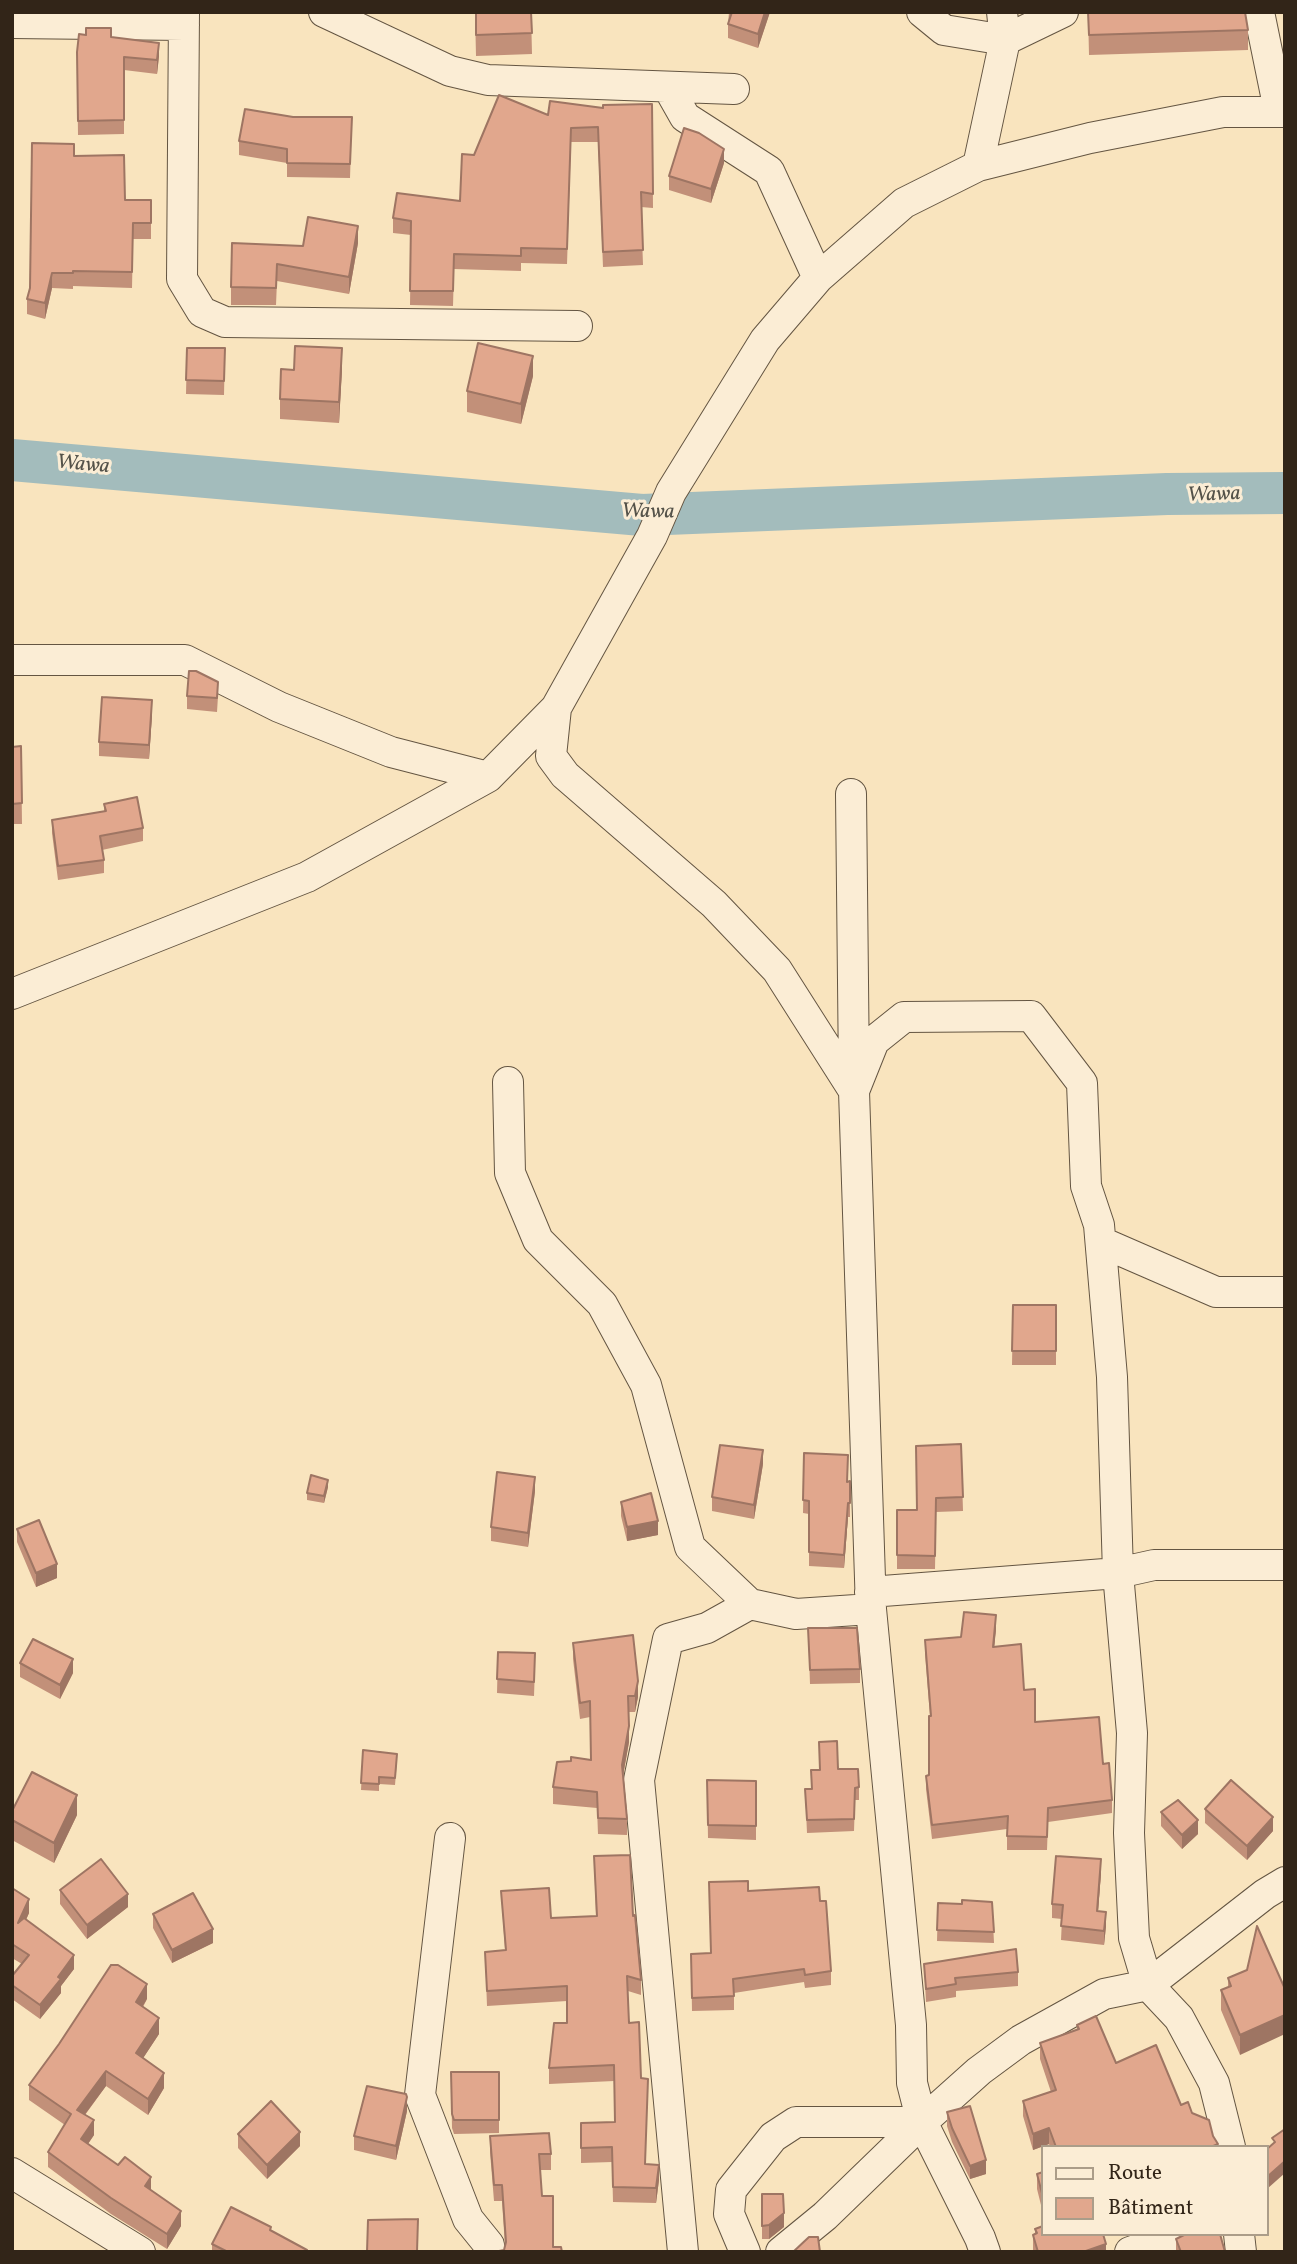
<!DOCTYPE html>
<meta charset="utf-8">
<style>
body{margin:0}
#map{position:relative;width:1297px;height:2264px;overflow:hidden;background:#f9e4be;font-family:Vollkorn,serif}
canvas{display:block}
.frame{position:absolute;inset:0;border:14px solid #322518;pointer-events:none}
.legend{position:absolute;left:1041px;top:2145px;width:228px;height:91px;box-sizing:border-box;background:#fbedd5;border:2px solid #ab9d89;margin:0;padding:9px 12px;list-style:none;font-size:21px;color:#322518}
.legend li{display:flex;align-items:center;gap:14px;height:35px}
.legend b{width:35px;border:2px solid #ab9d89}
</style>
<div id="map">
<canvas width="1297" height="2264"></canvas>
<div class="frame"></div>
<ul class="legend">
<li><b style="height:9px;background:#fbedd5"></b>Route</li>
<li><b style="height:19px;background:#e1a78d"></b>Bâtiment</li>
</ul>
</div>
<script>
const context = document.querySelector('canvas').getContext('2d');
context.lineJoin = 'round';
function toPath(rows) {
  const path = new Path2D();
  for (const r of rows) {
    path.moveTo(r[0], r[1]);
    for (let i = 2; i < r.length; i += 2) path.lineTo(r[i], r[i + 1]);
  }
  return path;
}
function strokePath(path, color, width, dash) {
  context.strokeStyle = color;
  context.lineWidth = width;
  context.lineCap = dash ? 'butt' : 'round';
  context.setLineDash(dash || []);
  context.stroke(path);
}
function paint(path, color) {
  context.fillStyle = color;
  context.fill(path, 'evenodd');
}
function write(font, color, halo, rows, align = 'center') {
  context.font = font + ' Vollkorn,serif';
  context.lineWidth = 6;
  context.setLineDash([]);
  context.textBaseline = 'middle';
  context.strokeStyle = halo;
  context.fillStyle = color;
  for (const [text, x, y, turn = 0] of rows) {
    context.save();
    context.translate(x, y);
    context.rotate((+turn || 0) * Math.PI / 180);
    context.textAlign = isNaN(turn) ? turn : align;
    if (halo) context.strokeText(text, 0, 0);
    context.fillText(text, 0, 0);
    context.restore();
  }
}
const river = toPath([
 [12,460,642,515,1167,494,1285,493]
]);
const minor = toPath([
 [184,12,182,279,202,312,225,322,577,326],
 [324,12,450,71,488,80,734,89],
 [922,12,944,30,1005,40,1063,12],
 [1259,12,1279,110],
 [12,23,184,25],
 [668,87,685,117,769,171,818,278],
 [978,166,1005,40,1002,12],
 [12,660,185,660,279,707,391,752,488,777],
 [556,708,551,756,565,775,714,904,777,970,854,1091],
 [851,794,854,1076],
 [12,994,307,877,488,777,556,708,652,536,671,492,765,340,818,278,904,203,978,166,1090,138,1223,112,1285,112],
 [508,1082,510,1173,538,1240,602,1304,646,1385,690,1547,750,1604,796,1614,871,1609],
 [1101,1242,1216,1292,1285,1292],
 [870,1592,1118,1573,1154,1565,1285,1565],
 [450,1838,420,2095,468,2219,489,2245,490,2252],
 [12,2173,140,2252],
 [1239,2234,1241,2252],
 [683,2252,639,1780,668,1639,707,1628,750,1604],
 [745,2252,729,2214,731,2190,773,2137,796,2122,922,2122],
 [781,2252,825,2216,922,2122,979,2071,1021,2040,1104,1994,1148,1985,1265,1894,1285,1882],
 [985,2252,980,2238,922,2122,912,2083,911,2025,871,1609,854,1091,874,1041,904,1017,1031,1016,1082,1083,1086,1186,1099,1225,1112,1377,1118,1573,1132,1733,1129,1833,1134,1938,1148,1985,1179,2018,1214,2083,1230,2147],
 [1130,2252,1182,2234]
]);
const wall = toPath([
 [475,12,531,12,532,54,476,56],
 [729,12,770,12,758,48,728,38,728,24],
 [1088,12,1248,30,1248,50,1089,55],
 [111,37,159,56,157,74,124,70,124,134,78,135,77,52],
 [652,104,653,208,641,207,643,265,603,267,598,142,571,142,567,264,521,263,521,271,454,269,453,306,410,305,411,235,393,233,393,218,460,201,474,155,548,115],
 [293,117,352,117,350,178,287,177,287,163,239,155,239,141],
 [74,156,125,200,151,200,151,239,133,239,132,288,73,286,73,289,52,288,45,319,27,314,27,299],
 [724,163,711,203,669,190,669,176],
 [358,243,349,294,277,281,276,305,231,305,231,287,303,246],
 [187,348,225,348,224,395,186,394],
 [342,369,339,423,280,419,280,399,294,370],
 [533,376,521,424,467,412,467,391],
 [187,696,218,696,217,712,187,709],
 [152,714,149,759,99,756,99,742],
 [21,746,22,824,12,824,12,747],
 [104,804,143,828,143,841,102,850,104,860,104,873,58,880,52,833,52,820,104,812],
 [1013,1305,1056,1305,1056,1365,1012,1365],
 [961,1444,963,1511,936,1512,935,1569,897,1569,897,1510,917,1510],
 [804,1453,848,1481,850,1481,850,1517,848,1517,844,1568,809,1566,809,1514,803,1513],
 [763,1464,754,1519,712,1511,712,1497],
 [328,1487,324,1503,307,1500,307,1493],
 [535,1491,528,1547,491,1541,491,1527],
 [621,1502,658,1535,627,1541,621,1516],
 [17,1529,57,1578,36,1587,17,1542],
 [808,1628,860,1669,860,1683,810,1684],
 [996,1629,994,1647,1024,1690,1035,1722,1103,1764,1112,1800,1112,1813,1048,1822,1047,1850,1007,1850,1007,1829,932,1839,926,1789,926,1776,929,1775,930,1716,925,1654,925,1640,961,1637],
 [573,1643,638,1697,635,1712,629,1712,629,1742,623,1776,627,1819,627,1835,598,1834,597,1808,553,1804,553,1787,591,1760,590,1717,580,1719,573,1659],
 [498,1652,535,1667,534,1696,497,1693],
 [20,1663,73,1673,60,1699,20,1677],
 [819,1742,838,1769,859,1787,859,1800,855,1800,854,1831,807,1833,805,1789,811,1789,819,1770],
 [363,1750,397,1761,395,1785,379,1784,379,1791,361,1790],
 [707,1780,756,1781,756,1840,708,1838],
 [1205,1809,1273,1831,1247,1860,1205,1823],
 [12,1811,77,1815,54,1863,12,1840],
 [1161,1812,1198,1834,1182,1849,1161,1826],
 [594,1856,633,1916,641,1980,641,1995,628,1991,629,2023,646,2164,659,2180,656,2203,613,2202,612,2162,581,2163,581,2123,615,2122,614,2081,549,2084,549,2068,567,2023,567,2001,487,2006,485,1952,505,1950,501,1891,551,1918,596,1916],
 [1101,1873,1098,1911,1106,1926,1104,1945,1061,1940,1062,1919,1052,1918,1052,1904],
 [12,1888,29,1913,26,1920,74,1969,61,1986,61,1993,40,2019,12,1999,12,1976,22,1964,12,1958],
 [60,1890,128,1907,87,1939,60,1904],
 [748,1891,820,1901,831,1971,831,1985,805,1988,804,1982,734,1993,734,2010,692,2011,691,1954,711,1953],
 [992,1902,994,1943,937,1941,938,1903,962,1904],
 [153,1914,213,1943,172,1963,153,1928],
 [924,1964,1018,1972,1018,1986,956,1991,956,1997,926,2002],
 [1247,1970,1240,2055,1221,2010,1221,1990,1228,1987,1228,1978],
 [147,1999,143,2007,159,2034,143,2058,164,2088,148,2115,106,2086,85,2115,94,2135,88,2144,151,2190,181,2226,167,2249,111,2214,48,2167,48,2152,65,2125,29,2100,29,2085],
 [1077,2025,1116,2063,1192,2113,1213,2136,1218,2147,1050,2147,1049,2144,1033,2150,1023,2116,1023,2101,1051,2092,1040,2059,1040,2043,1077,2030],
 [451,2072,499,2072,499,2133,454,2134,452,2128],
 [407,2111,396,2160,354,2150,354,2136],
 [947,2112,986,2174,970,2179,952,2142,947,2126],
 [238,2134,300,2146,267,2179,238,2148],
 [490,2136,551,2154,551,2170,540,2170,504,2250,505,2246,502,2201,494,2201,490,2152],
 [1043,2172,1043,2213,1037,2189,1037,2174],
 [762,2194,784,2227,769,2239,762,2239],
 [1035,2229,1106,2252,1033,2252,1033,2235,1035,2234],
 [271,2231,307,2252,212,2252,212,2244],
 [1176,2239,1225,2252,1176,2252]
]);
const shadedWall = toPath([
 [765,12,770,12,758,48,758,34],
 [159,43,159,56,157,74,157,60],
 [724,149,724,163,711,203,711,189],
 [358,226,358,243,349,294,349,277],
 [52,273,52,288,45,319,45,303],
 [342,348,342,369,339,423,339,402],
 [533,356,533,376,521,424,521,404],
 [152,700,152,714,149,759,149,745],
 [763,1450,763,1464,754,1519,754,1505],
 [535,1477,535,1491,528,1547,528,1533],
 [328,1480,328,1487,324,1503,324,1496],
 [848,1503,848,1517,844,1568,844,1555],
 [658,1521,658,1535,627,1541,627,1527],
 [57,1564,57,1578,36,1587,36,1573],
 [996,1615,996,1629,993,1660,993,1647],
 [73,1659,73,1673,60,1699,60,1685],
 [638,1681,638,1697,635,1712,635,1696],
 [629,1726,629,1742,622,1781,622,1765],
 [77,1795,77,1815,54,1863,54,1843],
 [1273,1817,1273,1831,1247,1860,1247,1846],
 [1198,1820,1198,1834,1182,1849,1182,1835],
 [1101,1859,1101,1873,1097,1925,1097,1911],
 [128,1894,128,1907,87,1939,87,1925],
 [29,1899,29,1913,18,1937,18,1923],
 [1106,1912,1106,1926,1104,1945,1104,1931],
 [213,1929,213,1943,172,1963,172,1950],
 [74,1955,74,1969,61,1986,61,1993,40,2019,40,2005,58,1977],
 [147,1984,147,1999,136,2017,136,2002],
 [1285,2015,1285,2034,1240,2055,1240,2035],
 [159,2018,159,2034,136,2069,136,2053],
 [106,2071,106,2086,77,2125,77,2110],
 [164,2073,164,2088,148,2115,148,2099],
 [407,2097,407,2111,396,2160,396,2146],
 [94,2120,94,2135,81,2154,81,2139],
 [1049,2128,1049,2144,1033,2150,1033,2134],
 [300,2132,300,2146,267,2179,267,2165],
 [986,2160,986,2174,970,2179,970,2166],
 [1285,2161,1285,2173,1267,2189,1267,2177],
 [659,2165,659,2180,656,2203,656,2188],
 [151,2177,151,2193,145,2186],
 [181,2211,181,2226,167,2249,167,2234],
 [784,2213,784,2227,769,2239,769,2225],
 [1106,2244,1106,2252,1083,2252]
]);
const building = toPath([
 [476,12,531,12,532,33,476,35,476,12],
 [732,12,765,12,758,34,728,24,732,12],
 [1088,12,1245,12,1248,30,1089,35,1088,12],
 [86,28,111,28,111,37,159,43,157,60,124,57,124,120,78,121,77,52,79,34,86,35,86,28],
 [499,95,548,115,550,101,603,108,603,105,652,104,653,194,641,192,643,250,603,252,598,127,571,128,567,249,521,248,521,256,454,254,453,291,410,291,411,221,393,218,397,193,460,201,462,154,474,155,499,95],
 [245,109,293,117,352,117,350,164,287,163,287,149,239,141,245,109],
 [684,128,699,133,724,149,711,189,669,176,684,128],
 [32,143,74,144,74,156,124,155,125,200,151,200,151,223,133,223,132,272,73,271,73,273,52,273,45,303,27,299,30,288,32,143],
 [308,217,358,226,349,277,277,264,276,288,231,287,232,243,303,246,308,217],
 [478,343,533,356,521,404,467,391,478,343],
 [295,346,342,348,339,402,280,399,281,369,294,370,295,346],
 [187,348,225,348,224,381,186,380,187,348],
 [189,671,196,671,218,682,217,698,187,696,189,671],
 [102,697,152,700,149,745,99,742,102,697],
 [21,746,22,803,12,804,12,747,21,746],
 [137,797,143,828,100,836,104,860,58,866,52,820,106,811,104,804,137,797],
 [1013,1305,1056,1305,1056,1351,1012,1351,1013,1305],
 [961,1444,963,1497,936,1498,935,1556,897,1555,897,1510,917,1510,916,1446,961,1444],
 [720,1445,763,1450,754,1505,712,1497,720,1445],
 [804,1453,848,1455,847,1482,850,1481,850,1503,848,1503,844,1555,809,1552,809,1501,803,1500,804,1453],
 [497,1472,535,1477,528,1533,491,1527,497,1472],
 [311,1475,328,1480,324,1496,307,1493,311,1475],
 [651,1493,658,1521,627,1527,621,1502,651,1493],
 [39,1520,57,1564,36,1573,17,1529,39,1520],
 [964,1612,996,1615,993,1647,1021,1644,1024,1690,1035,1689,1035,1722,1099,1717,1103,1764,1109,1763,1112,1800,1048,1808,1047,1837,1007,1836,1008,1816,932,1825,926,1776,929,1775,929,1716,931,1716,925,1640,961,1637,964,1612],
 [808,1628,857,1628,860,1669,810,1670,808,1628],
 [633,1635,638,1681,635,1696,628,1696,629,1726,622,1765,627,1819,598,1818,597,1792,553,1787,557,1762,571,1761,571,1757,591,1760,590,1701,580,1703,573,1643,633,1635],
 [33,1639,73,1659,60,1685,20,1663,33,1639],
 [498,1652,535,1653,534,1682,497,1679,498,1652],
 [837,1741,838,1769,858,1769,859,1787,855,1788,854,1819,807,1820,805,1789,812,1789,811,1770,820,1770,819,1742,837,1741],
 [363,1750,397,1754,395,1778,379,1777,379,1784,361,1783,363,1750],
 [32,1772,77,1795,54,1843,12,1820,12,1811,32,1772],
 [707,1780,756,1781,756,1826,708,1825,707,1780],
 [1231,1780,1273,1817,1247,1846,1205,1809,1231,1780],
 [1178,1800,1198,1820,1182,1835,1161,1812,1178,1800],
 [630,1855,633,1916,635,1915,641,1980,627,1976,629,2023,639,2022,641,2078,648,2079,645,2164,659,2165,656,2188,613,2187,612,2147,581,2148,581,2123,615,2122,614,2065,549,2068,554,2023,567,2023,567,1986,487,1991,485,1952,506,1950,501,1891,549,1888,551,1918,597,1916,594,1856,630,1855],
 [1056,1856,1101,1859,1097,1911,1106,1912,1104,1931,1061,1926,1063,1905,1052,1904,1056,1856],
 [101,1859,128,1894,87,1925,60,1890,101,1859],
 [748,1881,748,1891,819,1887,820,1901,826,1901,831,1971,805,1975,804,1969,733,1979,734,1996,692,1998,691,1954,711,1953,709,1882,748,1881],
 [12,1888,29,1899,18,1923,24,1918,74,1955,58,1977,61,1979,40,2005,12,1985,12,1976,29,1955,12,1944,12,1888],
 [193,1893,213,1929,172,1950,153,1914,193,1893],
 [962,1900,992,1902,994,1932,937,1930,938,1903,962,1904,962,1900],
 [1257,1926,1285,1989,1285,2015,1240,2035,1221,1990,1231,1986,1228,1978,1247,1970,1257,1926],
 [1016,1949,1018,1972,955,1978,956,1984,926,1989,924,1964,1016,1949],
 [111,1965,118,1965,147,1984,136,2002,159,2018,136,2053,164,2073,148,2099,106,2071,77,2110,94,2120,81,2139,118,2165,125,2157,151,2177,145,2186,181,2211,167,2234,111,2198,48,2152,71,2114,29,2085,59,2044,111,1965],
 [1096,2016,1116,2063,1156,2045,1181,2105,1188,2102,1192,2113,1209,2120,1213,2136,1218,2144,1211,2147,1056,2147,1049,2128,1033,2134,1023,2101,1056,2090,1040,2043,1079,2029,1077,2025,1096,2016],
 [451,2072,499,2072,499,2120,454,2120,452,2114,451,2072],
 [367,2086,406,2094,407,2097,396,2146,354,2136,367,2086],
 [271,2101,300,2132,267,2165,238,2134,271,2101],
 [970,2106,986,2160,970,2166,952,2128,947,2112,970,2106],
 [1285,2129,1285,2161,1267,2177,1267,2149,1275,2142,1272,2138,1285,2129],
 [549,2133,551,2154,539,2154,542,2196,553,2196,553,2247,561,2247,562,2252,494,2252,504,2250,506,2242,502,2185,494,2185,490,2136,549,2133],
 [1043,2172,1043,2197,1037,2174,1043,2172],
 [762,2194,783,2194,784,2213,769,2225,762,2226,762,2194],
 [231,2207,271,2227,270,2230,307,2250,307,2252,228,2252,212,2244,231,2207],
 [418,2219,417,2252,367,2252,368,2220,418,2219],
 [1043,2226,1043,2234,1103,2234,1106,2244,1083,2252,1038,2252,1033,2235,1037,2233,1035,2229,1043,2226],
 [1186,2234,1220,2234,1225,2252,1181,2252,1176,2239,1186,2234],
 [809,2237,818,2237,820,2252,793,2252,809,2237]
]);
const waterNames = [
 ["Wawa",83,466,5],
 ["Wawa",1214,496,-2],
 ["Wawa",648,513,1]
];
strokePath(river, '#a3bcbc', 42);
strokePath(minor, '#645542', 32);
strokePath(minor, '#fbedd5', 30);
paint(wall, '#c29079');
paint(shadedWall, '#9e7563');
paint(building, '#e1a78d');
strokePath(building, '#9e7563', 2);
write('italic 21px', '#545249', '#fbedd5', waterNames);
</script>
